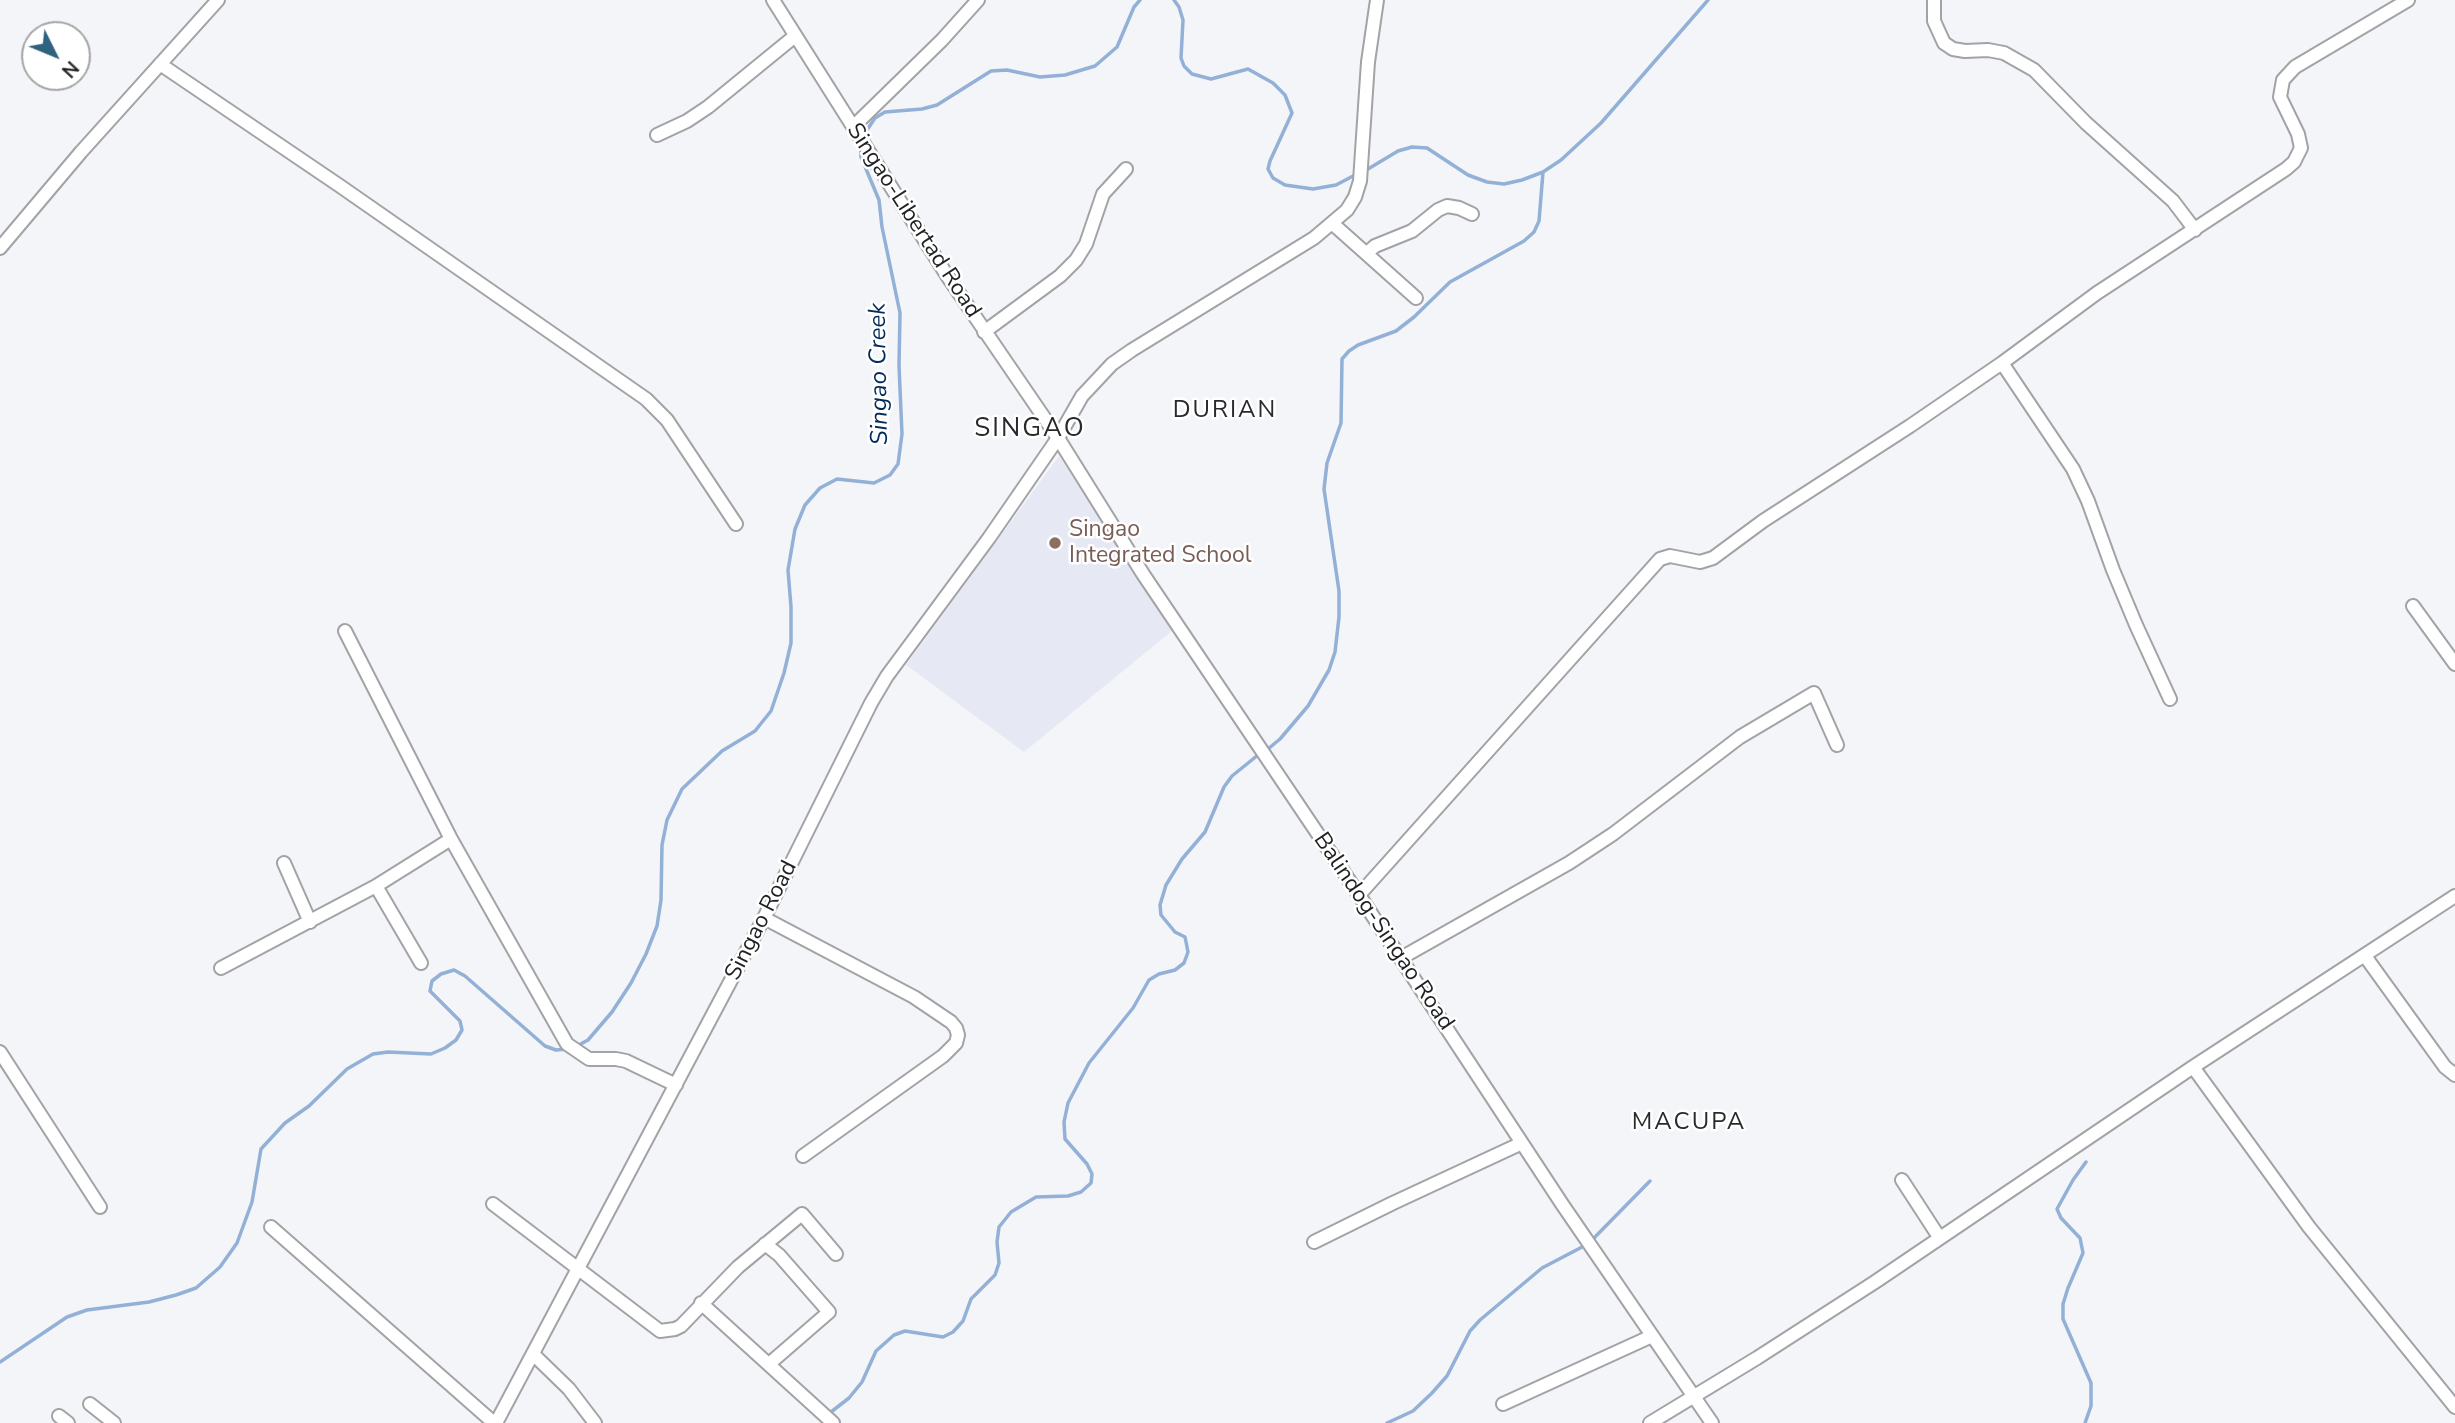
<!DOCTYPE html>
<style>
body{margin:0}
#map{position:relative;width:2455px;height:1423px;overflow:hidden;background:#f4f5f9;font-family:"Nunito Sans",sans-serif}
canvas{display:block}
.north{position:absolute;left:21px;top:21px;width:70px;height:70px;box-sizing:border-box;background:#fff;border:2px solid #a5a6a6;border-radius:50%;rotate:133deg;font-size:19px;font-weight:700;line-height:28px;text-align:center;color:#1f2021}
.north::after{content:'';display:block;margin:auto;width:24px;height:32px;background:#2e627e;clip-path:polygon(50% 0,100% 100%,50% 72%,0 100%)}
</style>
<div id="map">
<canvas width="2455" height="1423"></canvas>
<div class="north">N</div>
</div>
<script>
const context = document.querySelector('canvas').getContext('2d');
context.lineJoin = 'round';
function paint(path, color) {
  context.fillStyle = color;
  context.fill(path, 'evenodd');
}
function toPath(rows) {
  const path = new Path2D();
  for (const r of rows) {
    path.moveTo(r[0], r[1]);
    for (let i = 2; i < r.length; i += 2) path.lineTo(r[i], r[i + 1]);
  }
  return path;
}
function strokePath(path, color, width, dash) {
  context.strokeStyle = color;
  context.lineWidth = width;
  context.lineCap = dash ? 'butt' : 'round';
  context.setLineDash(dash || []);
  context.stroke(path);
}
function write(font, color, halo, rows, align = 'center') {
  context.font = font + ' "Nunito Sans",sans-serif';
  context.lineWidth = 5;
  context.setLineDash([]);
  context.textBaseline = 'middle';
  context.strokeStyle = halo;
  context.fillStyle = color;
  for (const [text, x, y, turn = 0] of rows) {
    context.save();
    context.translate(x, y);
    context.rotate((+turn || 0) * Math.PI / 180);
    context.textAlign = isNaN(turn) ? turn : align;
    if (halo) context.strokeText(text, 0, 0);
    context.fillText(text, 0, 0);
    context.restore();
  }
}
const built = toPath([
 [1059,456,1173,630,1024,752,906,665]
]);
const stream = toPath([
 [1174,0,1179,7,1183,20,1181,58,1184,66,1192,74,1211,79,1248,69,1273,83,1285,95,1292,113,1270,161,1268,169,1273,178,1285,185,1313,189,1336,185,1355,175],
 [865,133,875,118,885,112,922,109,937,105,991,71,1007,70,1040,77,1065,75,1095,66,1117,47,1134,7,1140,0],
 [1368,169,1398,151,1412,147,1427,148,1468,175,1487,182,1504,184,1522,180,1543,172,1561,160,1601,123,1708,0],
 [1268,749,1280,739,1308,706,1329,670,1335,652,1339,617,1339,591,1324,489,1327,463,1341,423,1342,359,1349,351,1358,345,1396,331,1414,317,1450,282,1524,241,1534,232,1539,221,1543,172],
 [577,1046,588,1040,612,1012,631,983,646,954,657,926,661,900,662,845,667,820,682,789,722,751,755,731,771,711,784,673,791,643,791,607,788,570,795,529,805,505,820,488,837,479,874,483,890,475,898,464,902,434,899,366,900,313,882,227,879,200,861,157,861,149],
 [1592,1240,1650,1181],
 [0,1362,67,1317,87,1310,149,1302,176,1295,196,1288,220,1267,237,1243,252,1202,261,1149,285,1123,309,1106,347,1069,373,1054,388,1052,431,1054,445,1048,456,1040,462,1030,460,1021,430,991,432,981,441,974,454,970,465,976,545,1046,556,1050,567,1049],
 [831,1412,849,1398,862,1382,876,1351,894,1335,905,1331,943,1337,953,1332,963,1321,971,1299,995,1275,999,1263,997,1242,999,1227,1011,1212,1036,1197,1068,1196,1081,1192,1091,1183,1092,1174,1087,1164,1065,1139,1064,1122,1068,1103,1089,1063,1133,1008,1149,980,1159,974,1175,970,1184,963,1188,952,1185,937,1175,932,1161,915,1160,905,1166,885,1182,859,1205,832,1224,787,1232,776,1258,755],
 [1387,1423,1413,1411,1432,1393,1447,1376,1470,1331,1480,1320,1542,1268,1584,1246],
 [2085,1423,2091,1406,2091,1383,2063,1319,2063,1304,2068,1288,2083,1253,2080,1238,2061,1218,2057,1209,2073,1180,2086,1162]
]);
const minor = toPath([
 [773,0,948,277,1058,438,1143,574,1359,895,1562,1204,1712,1423],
 [1934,0,1934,21,1944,43,1953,49,1965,51,1988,50,2004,53,2034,70,2086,123,2173,201,2195,230],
 [160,64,340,186,646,399,667,420,736,524],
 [853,127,942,40,978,0],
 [657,135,687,121,708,107,795,36],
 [1333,224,1416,298],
 [0,248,81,152,218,0],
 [1367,253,1375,246,1412,231,1438,210,1447,206,1459,208,1472,214],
 [984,332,1060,276,1076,260,1086,244,1103,194,1126,169],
 [2002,363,2073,469,2088,501,2113,570,2136,625,2170,699],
 [2413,606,2455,664],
 [345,631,451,839,567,1044,589,1059,616,1059,626,1061,676,1085],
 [284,863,310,922],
 [376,886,421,963],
 [1359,895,1660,559,1670,556,1700,562,1713,558,1763,521,1910,426,2002,363,2097,293,2286,169,2294,162,2301,148,2298,134,2280,97,2283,80,2295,67,2408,0],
 [764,918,914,997,951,1022,956,1028,958,1035,956,1043,943,1056,803,1156],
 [2365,956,2445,1067,2455,1075],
 [1401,958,1569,863,1613,834,1740,737,1814,693,1837,745],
 [221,968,376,886,451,839],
 [0,1052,100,1207],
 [2193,1067,2309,1227,2455,1407],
 [1902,1180,1939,1237],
 [493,1204,660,1331,675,1329,681,1326,738,1267,802,1214,836,1254],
 [271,1227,494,1423],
 [1314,1242,1393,1203,1522,1143],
 [765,1244,779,1255,829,1312,769,1364],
 [701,1303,833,1423],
 [533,1354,569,1389,595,1423],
 [90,1404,114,1423],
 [1503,1404,1652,1336],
 [59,1416,68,1423],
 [496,1423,764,918,871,703,887,676,989,538,1058,438,1082,396,1112,364,1132,350,1314,238,1347,210,1355,197,1360,181,1368,62,1377,0],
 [1650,1423,1757,1358,1875,1282,2193,1067,2455,896]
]);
const markers = [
 [1055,543,7,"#8d6e63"]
];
const streetNames = [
 ["Singao-Libertad Road",913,221,57],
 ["Singao Road",762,921,-63],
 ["Balindog-Singao Road",1383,932,56]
];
const educationNames = [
 ["Singao",1069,530],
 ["Integrated School",1069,556]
];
const waterNames = [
 ["Singao Creek",880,374,-91]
];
const neighbourhoodNames = [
 ["DURIAN",1225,411],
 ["MACUPA",1689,1123]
];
const quarterNames = [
 ["SINGAO",1030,430]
];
paint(built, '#e6e9f4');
strokePath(stream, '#93b0d7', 3.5);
strokePath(minor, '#a2a3a6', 16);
strokePath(minor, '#fff', 12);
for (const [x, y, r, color] of markers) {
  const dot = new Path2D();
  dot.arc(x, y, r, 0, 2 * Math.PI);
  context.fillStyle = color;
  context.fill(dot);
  strokePath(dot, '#fff', 2.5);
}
write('23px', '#1f2021', '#fff', streetNames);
write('23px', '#785e54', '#fff', educationNames, 'left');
write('italic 24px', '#032b5a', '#fff', waterNames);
context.letterSpacing = '2px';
write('24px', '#292a2c', '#fff', neighbourhoodNames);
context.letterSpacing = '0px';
context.letterSpacing = '2px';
write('26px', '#292a2c', '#fff', quarterNames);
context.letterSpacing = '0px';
</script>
